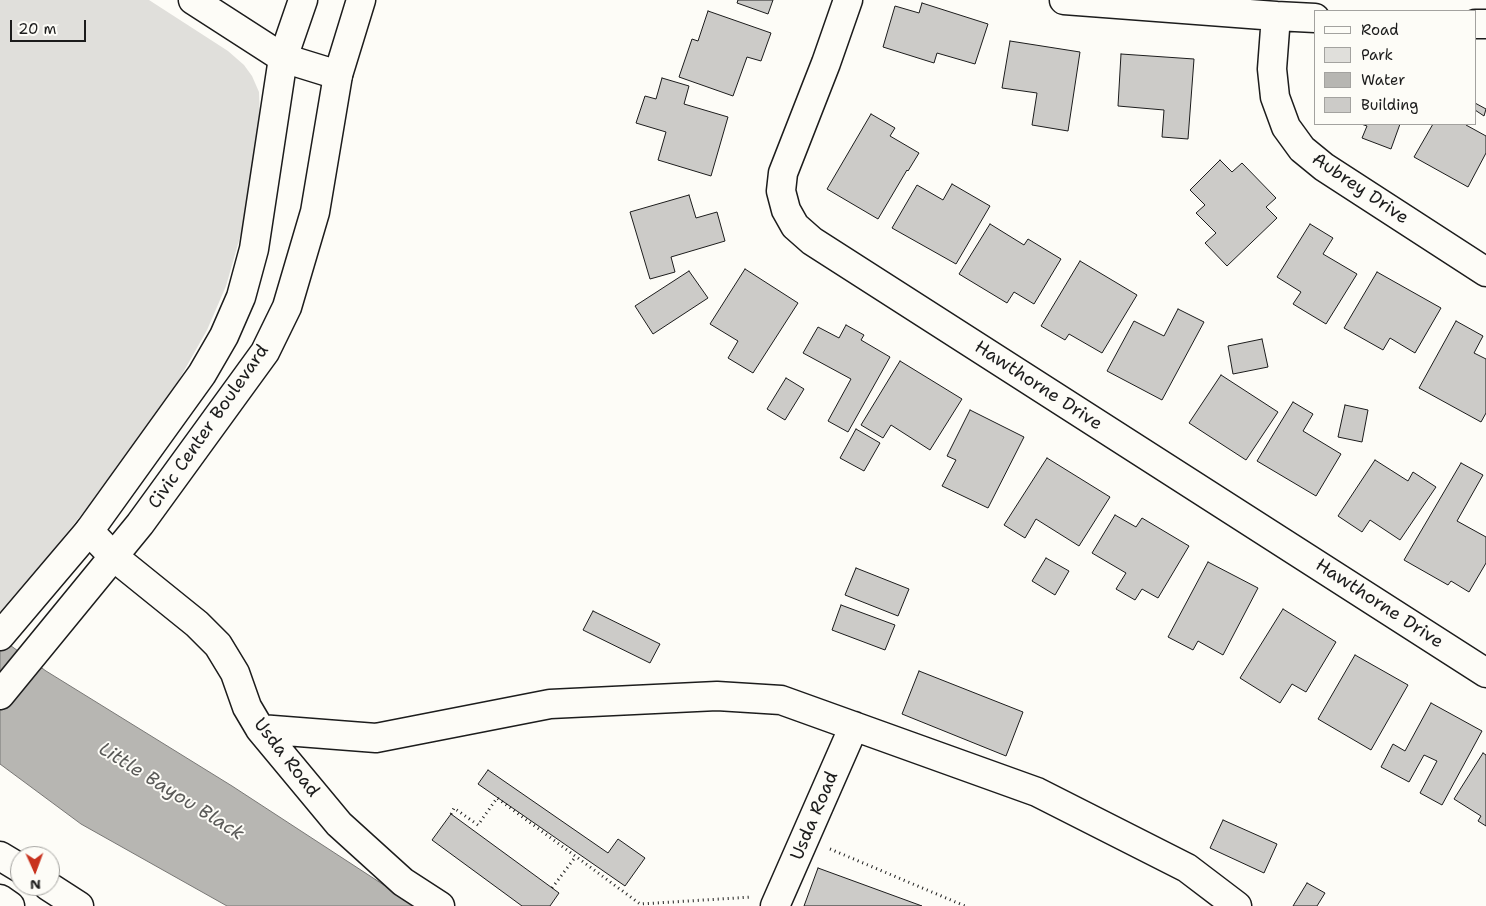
<!DOCTYPE html>
<style>
body{margin:0}
#map{position:relative;width:1486px;height:906px;overflow:hidden;background:#fdfcf7;font-family:"Shantell Sans",sans-serif}
canvas{display:block}
.legend{position:absolute;left:1314px;top:10px;width:162px;height:115px;box-sizing:border-box;background:#fdfcf7;border:1px solid #a3a29f;margin:0;padding:6px 9px;list-style:none;font-size:15px;color:#1c1c1c}
.legend li{display:flex;align-items:center;gap:10px;height:25px}
.legend b{width:25px;border:1px solid #a3a29f}
.north{position:absolute;left:10px;top:846px;width:50px;height:50px;box-sizing:border-box;background:#fdfcf7;border:1px solid #a3a29f;border-radius:50%;rotate:178deg;font-size:14px;font-weight:700;line-height:20px;text-align:center;color:#1c1c1c}
.north::after{content:'';display:block;margin:auto;width:18px;height:22px;background:#c8321e;clip-path:polygon(50% 0,100% 100%,50% 72%,0 100%)}
.scale{position:absolute;left:10px;top:20px;width:76px;height:22px;box-sizing:border-box;border:2px solid #1c1c1c;border-top:0;padding-left:6px;font-size:15px;line-height:18px;white-space:nowrap;color:#1c1c1c;-webkit-text-stroke:4px #fdfcf7;paint-order:stroke}
</style>
<div id="map">
<canvas width="1486" height="906"></canvas>
<ul class="legend">
<li><b style="height:6px;background:#fdfcf7"></b>Road</li>
<li><b style="height:14px;background:#e0dfdb"></b>Park</li>
<li><b style="height:14px;background:#b7b6b2"></b>Water</li>
<li><b style="height:14px;background:#cccbc8"></b>Building</li>
</ul>
<div class="north">N</div>
<div class="scale">20 m</div>
</div>
<script>
const context = document.querySelector('canvas').getContext('2d');
context.lineJoin = 'round';
function paint(path, color) {
  context.fillStyle = color;
  context.fill(path, 'evenodd');
}
function toPath(rows) {
  const path = new Path2D();
  for (const r of rows) {
    path.moveTo(r[0], r[1]);
    for (let i = 2; i < r.length; i += 2) path.lineTo(r[i], r[i + 1]);
  }
  return path;
}
function strokePath(path, color, width, dash) {
  context.strokeStyle = color;
  context.lineWidth = width;
  context.lineCap = dash ? 'butt' : 'round';
  context.setLineDash(dash || []);
  context.stroke(path);
}
function write(font, color, halo, rows, align = 'center') {
  context.font = font + ' "Shantell Sans",sans-serif';
  context.lineWidth = 4;
  context.setLineDash([]);
  context.textBaseline = 'middle';
  context.strokeStyle = halo;
  context.fillStyle = color;
  for (const [text, x, y, turn = 0] of rows) {
    context.save();
    context.translate(x, y);
    context.rotate((+turn || 0) * Math.PI / 180);
    context.textAlign = isNaN(turn) ? turn : align;
    if (halo) context.strokeText(text, 0, 0);
    context.fillText(text, 0, 0);
    context.restore();
  }
}
const green = toPath([
 [0,0,149,0,228,51,244,65,252,76,259,92,260,122,255,165,244,223,226,286,207,330,153,426,7,607,0,612]
]);
const water = toPath([
 [0,638,46,671,232,786,416,906,227,906,81,824,0,764,0,638]
]);
const building = toPath([
 [738,0,773,0,768,14,737,3,738,0],
 [922,3,988,24,975,64,937,53,934,63,883,47,895,6,919,13,922,3],
 [708,11,771,33,761,61,747,57,733,96,679,77,692,39,698,41,708,11],
 [1010,41,1080,52,1068,131,1032,125,1037,93,1002,88,1010,41],
 [1121,54,1194,59,1188,139,1162,137,1164,110,1118,106,1121,54],
 [662,78,689,86,684,104,728,117,711,176,658,160,666,132,636,123,645,96,656,99,662,78],
 [1475,103,1486,109,1484,116,1475,110,1475,103],
 [871,114,895,128,890,136,919,153,908,171,907,170,878,219,827,189,871,114],
 [1361,124,1400,124,1391,149,1362,138,1367,126,1361,124],
 [1433,124,1467,124,1466,125,1486,136,1486,153,1468,187,1414,157,1433,124],
 [1220,160,1232,172,1242,163,1276,198,1266,207,1277,218,1227,266,1205,243,1216,233,1196,213,1205,205,1190,190,1220,160],
 [952,184,990,206,956,264,892,228,917,185,943,200,952,184],
 [689,195,696,218,717,212,725,241,671,257,675,272,650,279,630,212,689,195],
 [990,224,1024,245,1028,239,1061,259,1034,304,1014,292,1007,303,959,274,990,224],
 [1310,224,1333,238,1323,254,1357,274,1326,324,1293,304,1301,292,1277,277,1310,224],
 [1080,261,1137,295,1102,353,1069,334,1065,340,1041,326,1080,261],
 [745,269,798,303,753,373,728,358,738,341,710,324,745,269],
 [689,271,708,298,653,334,635,306,689,271],
 [1377,272,1441,308,1415,353,1390,338,1383,350,1344,328,1377,272],
 [1178,309,1204,322,1162,400,1107,371,1134,321,1164,336,1178,309],
 [1456,321,1483,336,1474,353,1486,359,1486,413,1481,422,1419,388,1456,321],
 [846,325,864,335,861,340,890,357,848,432,828,421,851,379,803,353,818,327,839,338,846,325],
 [1262,339,1268,367,1233,374,1228,346,1262,339],
 [900,361,962,399,930,450,891,425,883,438,861,425,900,361],
 [1221,375,1278,412,1246,460,1189,423,1221,375],
 [786,378,804,389,785,420,767,409,786,378],
 [1293,402,1313,414,1303,431,1341,454,1316,496,1257,461,1293,402],
 [1345,405,1368,410,1362,442,1338,437,1345,405],
 [970,410,1024,437,988,508,942,486,956,460,947,456,970,410],
 [856,429,880,443,864,471,840,458,856,429],
 [1047,458,1110,497,1079,546,1036,519,1025,538,1004,525,1047,458],
 [1375,460,1408,481,1413,472,1436,487,1400,540,1370,520,1362,532,1338,516,1375,460],
 [1461,463,1483,475,1457,521,1486,537,1486,563,1469,592,1451,581,1448,585,1404,560,1461,463],
 [1115,515,1136,527,1142,518,1189,546,1158,598,1142,589,1135,600,1116,589,1126,573,1092,553,1115,515],
 [1046,558,1069,571,1055,595,1032,581,1046,558],
 [1208,562,1258,588,1223,655,1198,641,1193,650,1168,637,1208,562],
 [856,568,909,589,898,616,845,595,856,568],
 [841,605,895,625,885,650,832,630,841,605],
 [1283,609,1336,642,1306,692,1292,684,1280,703,1240,678,1283,609],
 [593,611,660,644,650,663,583,630,593,611],
 [1355,655,1408,685,1371,750,1318,719,1355,655],
 [919,671,1023,712,1006,756,902,714,919,671],
 [1431,703,1482,731,1442,805,1420,793,1437,761,1424,755,1409,782,1381,767,1393,744,1405,751,1431,703],
 [1483,753,1486,755,1486,826,1478,821,1481,816,1454,799,1483,753],
 [488,770,608,853,618,839,645,858,625,886,478,784,488,770],
 [451,814,559,893,550,906,522,906,432,840,451,814],
 [1223,820,1277,844,1264,873,1210,848,1223,820],
 [818,868,922,906,804,906,818,868],
 [1307,883,1325,893,1317,906,1293,906,1307,883]
]);
const path = toPath([
 [451,814,454,808,478,825,497,798,640,904,752,897],
 [830,849,965,906],
 [552,888,576,856]
]);
const minor = toPath([
 [193,0,283,58,338,75],
 [848,0,826,63,783,173,781,191,786,210,795,226,812,241,1486,673],
 [1064,0,1276,16,1315,18],
 [1276,16,1272,69,1275,97,1286,127,1302,149,1324,167,1486,272],
 [1475,24,1486,24],
 [89,531,114,557,197,624,218,645,235,673,247,707,260,729,339,824,403,882,440,906],
 [260,729,376,738,550,704,717,696,781,700,1037,792,1187,868,1237,906],
 [775,906,854,726]
]);
const tertiary = toPath([
 [0,636,89,531,202,374,224,336,241,297,254,249,283,58,303,0],
 [0,695,140,524,265,352,287,307,315,212,338,75,361,0]
]);
const secondary = toPath([
 [0,856,20,868],
 [48,886,79,906],
 [0,899,10,906]
]);
const streetNames = [
 ["Aubrey Drive",1360,189,34],
 ["Hawthorne Drive",1038,386,33],
 ["Civic Center Boulevard",209,427,-55],
 ["Hawthorne Drive",1379,604,33],
 ["Usda Road",286,758,52],
 ["Usda Road",815,816,-67]
];
const waterNames = [
 ["Little Bayou Black",171,792,32]
];
paint(green, '#e0dfdb');
paint(water, '#b7b6b2');
strokePath(water, '#797876', 1);
paint(building, '#cccbc8');
strokePath(building, '#1c1c1c', 1);
strokePath(minor, '#1c1c1c', 31);
strokePath(tertiary, '#1c1c1c', 31);
strokePath(secondary, '#1c1c1c', 31);
strokePath(path, '#1c1c1c', 3, [1, 4]);
strokePath(minor, '#fdfcf7', 28);
strokePath(tertiary, '#fdfcf7', 28);
strokePath(secondary, '#fdfcf7', 28);
write('18px', '#1c1c1c', '#fdfcf7', streetNames);
write('italic 19px', '#5a5a58', '#fdfcf7', waterNames);
</script>
